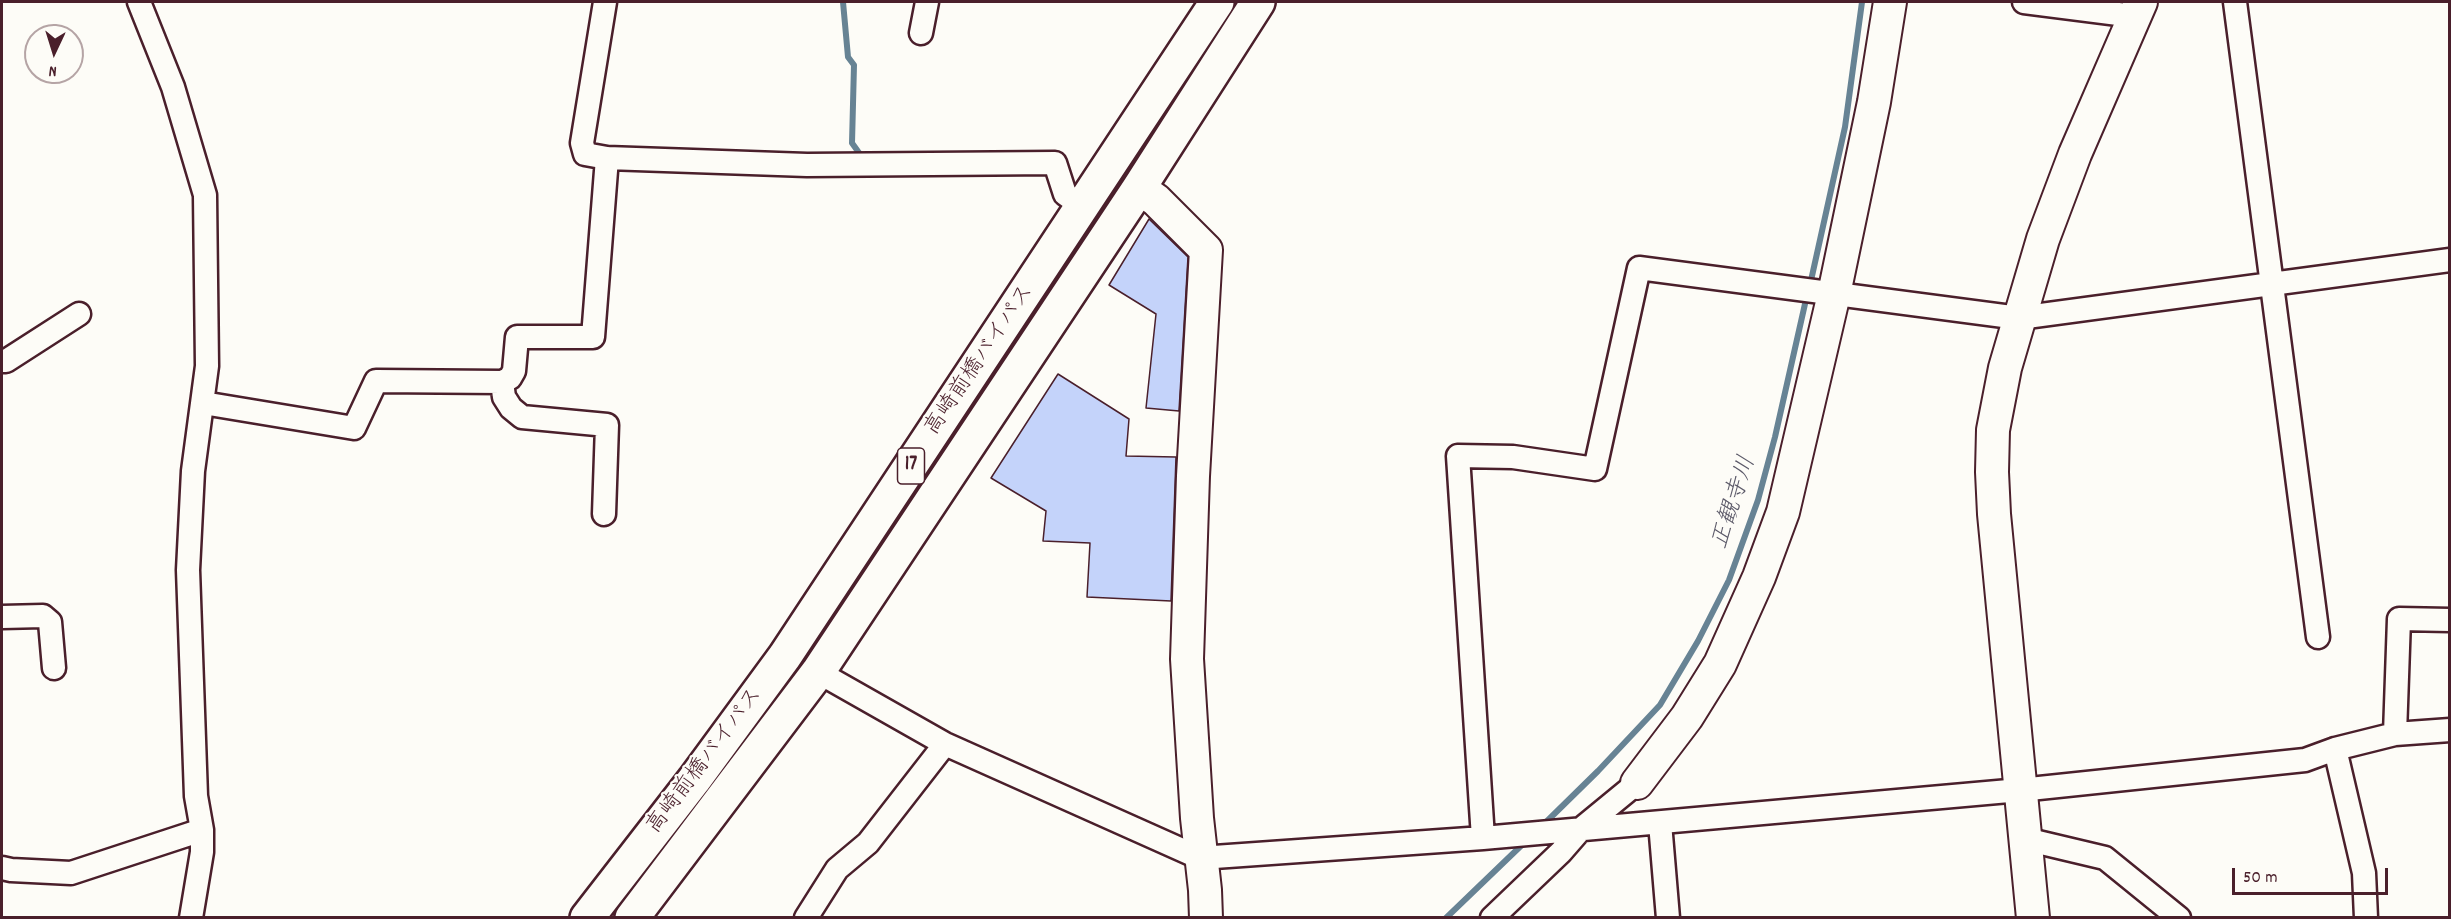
<!DOCTYPE html>
<meta charset="utf-8">
<style>
body{margin:0}
#map{position:relative;width:2451px;height:919px;overflow:hidden;background:#fdfcf7;font-family:Dekko,sans-serif}
canvas{display:block}
.frame{position:absolute;inset:0;border:3px solid #4a1f2b;pointer-events:none}
.north{position:absolute;left:24px;top:24px;width:60px;height:60px;box-sizing:border-box;background:#fdfcf7;border:2px solid #b5a4a5;border-radius:50%;rotate:184deg;font-size:16px;font-weight:700;line-height:24px;text-align:center;color:#4a1f2b}
.north::after{content:'';display:block;margin:auto;width:21px;height:27px;background:#4a1f2b;clip-path:polygon(50% 0,100% 100%,50% 72%,0 100%)}
.scale{position:absolute;left:2232px;top:868px;width:156px;height:27px;box-sizing:border-box;border:3px solid #4a1f2b;border-top:0;padding-left:8px;font-size:18px;line-height:21px;white-space:nowrap;color:#4a1f2b;-webkit-text-stroke:4px #fdfcf7;paint-order:stroke}
</style>
<div id="map">
<canvas width="2451" height="919"></canvas>
<div class="frame"></div>
<div class="north">N</div>
<div class="scale">50 m</div>
</div>
<script>
const context = document.querySelector('canvas').getContext('2d');
context.lineJoin = 'round';
function toPath(rows) {
  const path = new Path2D();
  for (const r of rows) {
    path.moveTo(r[0], r[1]);
    for (let i = 2; i < r.length; i += 2) path.lineTo(r[i], r[i + 1]);
  }
  return path;
}
function strokePath(path, color, width, dash) {
  context.strokeStyle = color;
  context.lineWidth = width;
  context.lineCap = dash ? 'butt' : 'round';
  context.setLineDash(dash || []);
  context.stroke(path);
}
function paint(path, color) {
  context.fillStyle = color;
  context.fill(path, 'evenodd');
}
function write(font, color, halo, rows, align = 'center') {
  context.font = font + ' Dekko,"Klee One",sans-serif';
  context.lineWidth = 4.5;
  context.setLineDash([]);
  context.textBaseline = 'middle';
  context.strokeStyle = halo;
  context.fillStyle = color;
  for (const [text, x, y, turn = 0] of rows) {
    context.save();
    context.translate(x, y);
    context.rotate((+turn || 0) * Math.PI / 180);
    context.textAlign = isNaN(turn) ? turn : align;
    if (halo) context.strokeText(text, 0, 0);
    context.fillText(text, 0, 0);
    context.restore();
  }
}
const stream = toPath([
 [843,2,848,57,854,65,852,143,862,157],
 [1810,285,1845,127,1862,2],
 [1542,826,1598,771,1660,705,1698,641,1729,580,1758,500,1775,437,1807,295],
 [1446,918,1526,841]
]);
const building = toPath([
 [1149,219,1188,257,1179,411,1146,408,1156,314,1109,285,1149,219],
 [1058,374,1129,419,1126,456,1176,457,1171,601,1087,597,1090,543,1043,541,1046,511,991,478,1058,374]
]);
const street = toPath([
 [139,2,173,87,205,195,207,366,193,471,188,570,196,796,202,830,202,852,191,918],
 [605,2,582,143,585,154,607,158,807,165,1055,163,1065,194,1083,207],
 [2024,2,2134,16],
 [2235,2,2318,637],
 [921,33,927,2],
 [2,361,6,361,79,314],
 [502,382,504,397,511,408,522,417,607,425,604,514],
 [203,403,354,428,376,381,502,382,510,378,514,371,517,337,593,337,607,158],
 [2,617,43,616,50,622,54,668],
 [818,672,945,744,1200,858,1483,838,2020,790,2305,760,2335,749,2395,734,2450,730],
 [2395,734,2399,619,2450,620],
 [2335,749,2364,873,2366,918],
 [1660,823,1668,918],
 [1483,838,1458,456,1513,457,1595,469,1639,268,2019,318,2450,260],
 [2025,839,2105,858,2179,918],
 [2,868,11,870,71,873,202,830],
 [806,918,837,869,868,843,945,744],
 [1492,918,1561,852,1581,829,1637,783]
]);
const secondary = toPath([
 [1139,188,1156,200,1206,250,1193,476,1187,659,1197,818,1205,890,1206,918],
 [1637,783,1687,717,1720,664,1759,577,1783,512,1834,294,1874,102,1890,2],
 [2033,918,1994,514,1992,472,1993,430,2005,368,2043,239,2075,154,2141,2]
]);
const highway = toPath([
 [587,918,694,780,785,656,1217,2],
 [632,918,818,672,1139,188,1258,2]
]);
const shields = [
 [911,466,27]
];
const shieldNames = [
 ["17",911,466]
];
const streetNames = [
 ["高崎前橋バイパス",981,361,-56],
 ["高崎前橋バイパス",706,762,-53]
];
const waterNames = [
 ["正観寺川",1736,503,-72]
];
strokePath(stream, '#678394', 6);
paint(building, '#c4d3fa');
strokePath(building, '#4a1f2b', 1.5);
strokePath(street, '#4a1f2b', 27);
strokePath(secondary, '#4a1f2b', 36);
strokePath(highway, '#4a1f2b', 38);
strokePath(street, '#fdfcf7', 22);
strokePath(secondary, '#fdfcf7', 32);
strokePath(highway, '#fdfcf7', 33);
for (const [x, y, w] of shields) {
  const box = new Path2D();
  box.roundRect(x - w / 2, y - 18, w, 36, 4.5);
  context.fillStyle = '#fdfcf7';
  context.fill(box);
  strokePath(box, '#4a1f2b', 1.5);
}
write('bold 21px', '#4a1f2b', null, shieldNames);
write('22px', '#4a1f2b', '#fdfcf7', streetNames);
write('italic 24px', '#5b5968', '#fdfcf7', waterNames);
</script>
